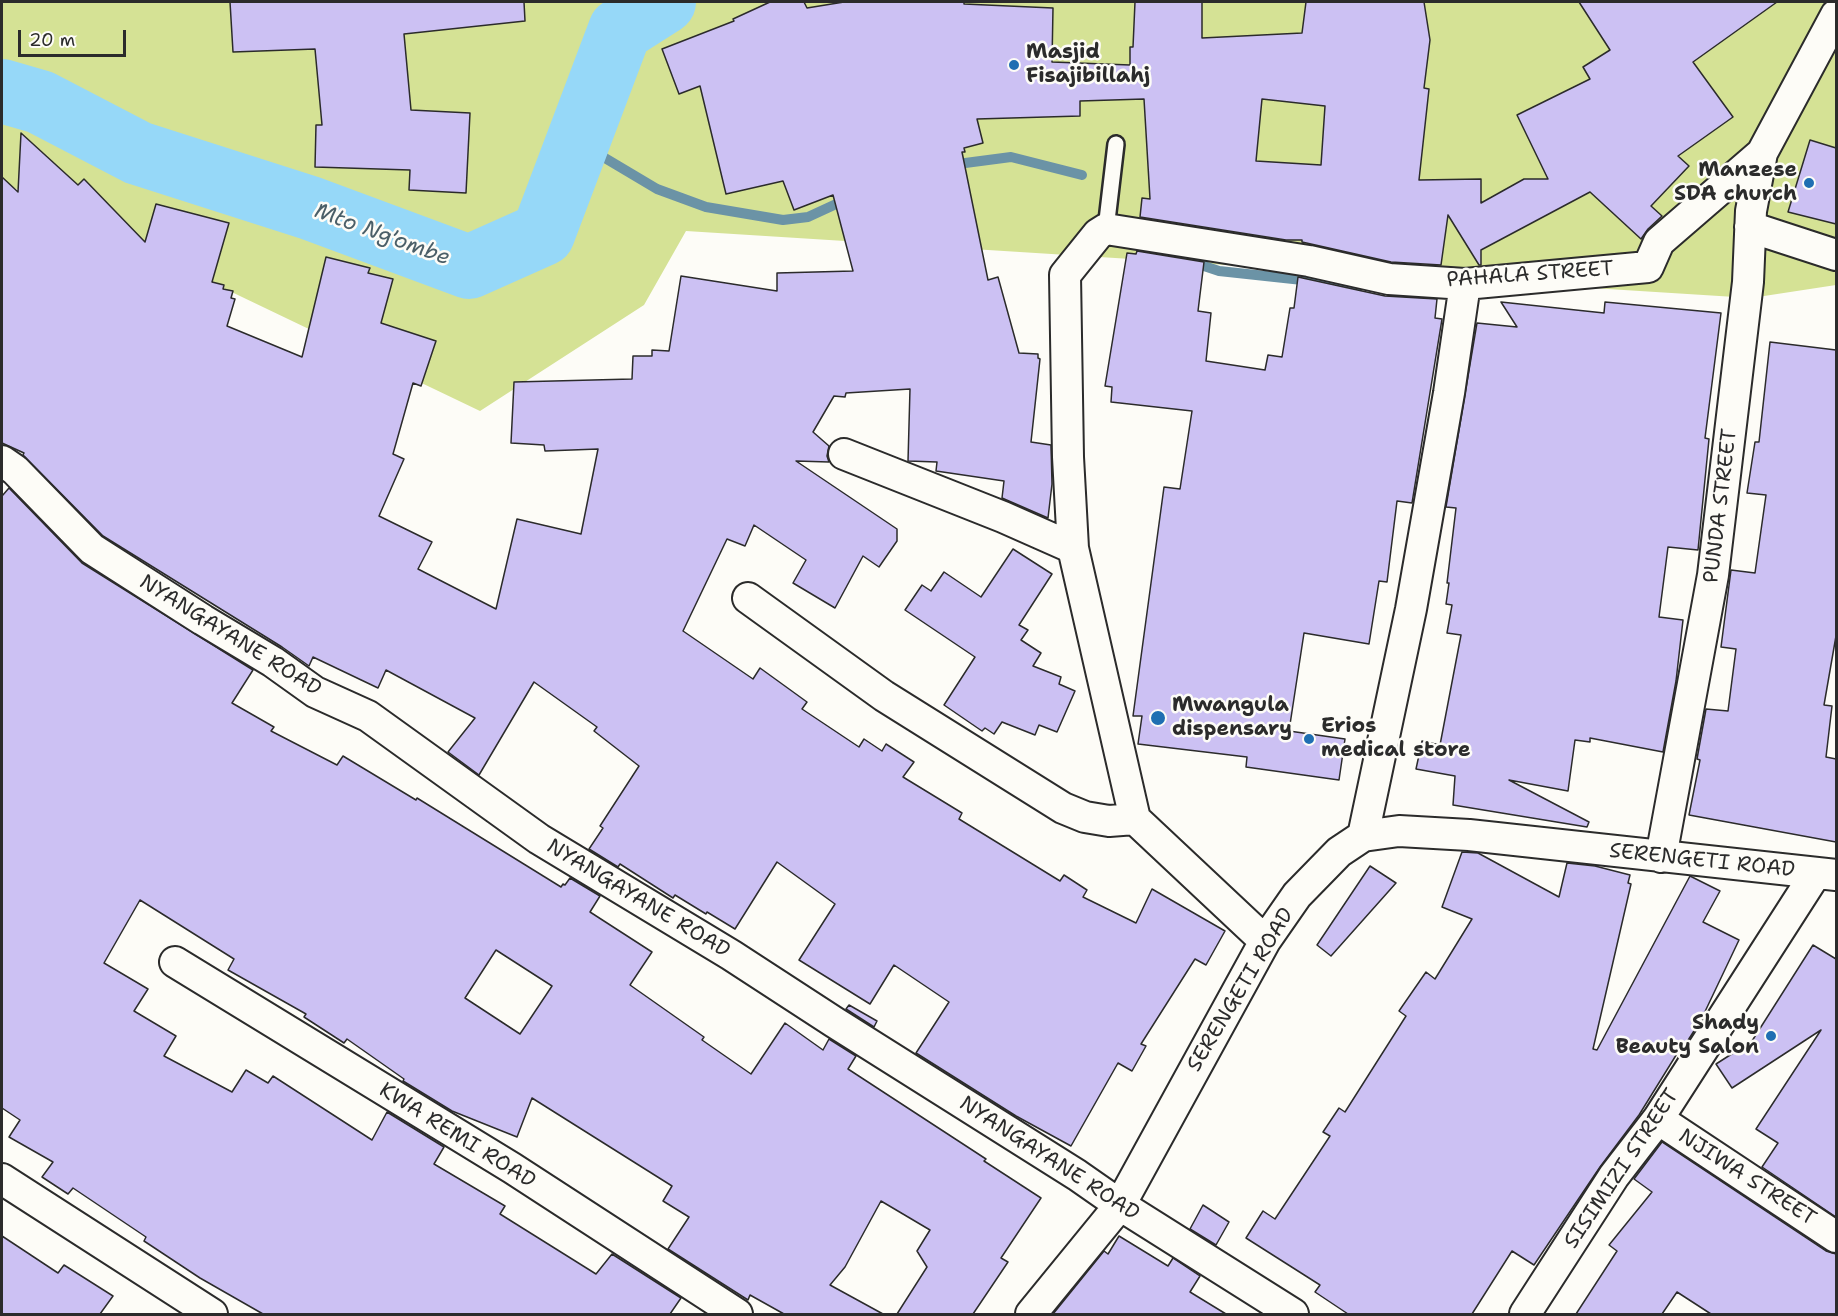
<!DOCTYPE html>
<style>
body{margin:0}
#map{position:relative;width:1838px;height:1316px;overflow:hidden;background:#fdfcf7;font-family:"Shantell Sans",sans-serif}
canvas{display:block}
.frame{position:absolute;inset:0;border:3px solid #2b2b2b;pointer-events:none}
.scale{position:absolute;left:18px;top:30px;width:108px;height:27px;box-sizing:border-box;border:3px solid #2b2b2b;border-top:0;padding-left:8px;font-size:18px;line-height:21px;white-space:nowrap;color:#2b2b2b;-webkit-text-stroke:4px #fdfcf7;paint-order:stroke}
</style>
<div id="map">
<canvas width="1838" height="1316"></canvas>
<div class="frame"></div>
<div class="scale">20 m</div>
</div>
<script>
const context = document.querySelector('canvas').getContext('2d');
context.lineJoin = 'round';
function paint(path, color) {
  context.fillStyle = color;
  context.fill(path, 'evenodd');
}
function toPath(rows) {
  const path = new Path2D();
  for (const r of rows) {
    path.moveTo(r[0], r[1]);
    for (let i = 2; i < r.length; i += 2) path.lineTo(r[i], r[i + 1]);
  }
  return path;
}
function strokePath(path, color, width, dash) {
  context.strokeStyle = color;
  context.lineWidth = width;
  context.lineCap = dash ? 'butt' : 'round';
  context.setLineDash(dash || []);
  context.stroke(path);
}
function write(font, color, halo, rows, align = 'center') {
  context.font = font + ' "Shantell Sans",sans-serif';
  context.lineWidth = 5;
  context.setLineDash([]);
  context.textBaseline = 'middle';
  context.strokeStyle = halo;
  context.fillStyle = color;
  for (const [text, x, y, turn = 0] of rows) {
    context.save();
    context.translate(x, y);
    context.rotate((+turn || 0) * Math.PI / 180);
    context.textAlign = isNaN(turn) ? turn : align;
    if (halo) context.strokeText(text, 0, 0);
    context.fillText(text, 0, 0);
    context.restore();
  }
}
const green = toPath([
 [2,2,1836,2,1836,285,1751,298,686,231,644,305,480,411,2,182]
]);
const stream = toPath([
 [578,142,657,189,706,207,783,220,808,217,847,199],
 [950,165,1011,157,1082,175],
 [1153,249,1219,271,1358,286]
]);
const river = toPath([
 [2,91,40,102,138,153,310,208,469,267,543,234,620,30,664,2]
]);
const building = toPath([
 [230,2,524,2,525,21,404,34,411,110,470,113,466,193,409,190,410,170,315,167,316,125,322,125,315,49,233,52,230,2],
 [770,2,804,2,807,8,844,2,964,2,964,4,1053,8,1052,62,1130,65,1130,47,1133,47,1135,2,1202,2,1202,38,1302,33,1306,2,1424,2,1430,40,1424,88,1429,89,1419,180,1481,179,1481,203,1524,179,1548,179,1517,115,1590,79,1583,67,1610,50,1579,2,1777,2,1693,62,1733,117,1678,156,1689,166,1651,206,1662,216,1648,229,1641,239,1590,192,1481,250,1481,265,1479,265,1448,215,1441,265,1391,262,1302,242,1302,240,1286,240,1140,217,1142,198,1150,199,1144,99,1080,101,1080,116,977,119,983,143,964,148,965,152,962,152,988,280,998,277,1019,353,1038,354,1038,358,1040,359,1031,442,1051,445,1052,484,1048,518,1002,498,1004,481,936,471,937,462,908,461,910,389,846,393,845,397,834,396,813,432,829,446,827,456,829,462,796,461,897,529,897,541,879,567,863,556,835,608,793,583,806,560,754,525,745,546,727,539,683,631,753,679,760,668,807,702,802,709,859,747,864,739,882,751,886,744,914,762,903,777,962,813,959,819,1060,881,1064,875,1087,890,1083,897,1136,923,1152,889,1225,931,1206,965,1195,959,1141,1044,1146,1046,1132,1071,1118,1063,1071,1146,1016,1116,916,1053,949,1002,894,965,870,1004,799,960,835,904,777,862,735,929,707,912,706,914,675,895,673,898,620,864,618,867,589,849,603,828,600,826,639,766,594,731,597,727,534,682,479,775,448,752,475,718,386,670,378,688,313,657,309,666,282,647,103,536,23,455,24,453,2,443,2,177,18,192,21,133,78,185,84,179,145,242,156,204,229,223,212,282,224,285,223,289,233,291,231,298,235,299,227,326,302,357,326,257,370,268,368,273,393,279,381,323,436,341,421,386,413,383,393,454,404,459,379,516,432,542,418,569,496,609,517,519,581,534,598,449,545,451,544,445,511,443,514,382,632,379,633,356,652,356,652,350,669,351,681,276,777,291,777,273,853,271,833,195,794,210,783,181,726,194,700,86,679,94,662,49,734,21,733,19,770,2],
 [1262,99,1325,106,1321,165,1256,161,1262,99],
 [1810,140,1836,148,1836,224,1788,212,1810,140],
 [1137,251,1204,262,1198,311,1211,313,1206,361,1265,370,1268,355,1282,357,1290,308,1294,308,1298,277,1385,296,1437,299,1435,318,1442,319,1412,503,1397,501,1387,582,1379,581,1369,644,1304,633,1289,731,1345,739,1339,780,1246,767,1247,757,1138,744,1142,716,1133,716,1164,487,1180,489,1192,411,1111,402,1112,387,1105,386,1127,253,1136,254,1137,251],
 [1501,302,1604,313,1605,302,1721,313,1705,438,1709,439,1698,550,1668,547,1659,617,1683,620,1676,681,1663,752,1590,738,1590,742,1575,740,1568,791,1509,780,1589,822,1587,827,1453,805,1455,776,1416,769,1422,741,1440,745,1461,635,1447,633,1452,605,1446,604,1449,583,1447,583,1456,508,1446,507,1477,323,1517,327,1501,302],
 [1770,342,1836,350,1836,636,1824,705,1832,706,1826,757,1836,759,1836,842,1689,815,1700,760,1697,759,1706,709,1728,711,1736,649,1721,647,1731,570,1755,573,1766,495,1747,493,1755,442,1759,442,1770,342],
 [9,488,82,563,253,670,232,703,274,727,271,731,337,765,343,756,416,800,417,798,561,887,563,884,565,885,570,878,600,896,590,912,652,952,630,985,704,1037,702,1040,751,1074,785,1023,823,1050,829,1039,856,1056,848,1069,986,1159,984,1161,1041,1198,1001,1258,1008,1262,973,1314,897,1314,927,1267,917,1251,930,1230,881,1201,845,1267,830,1285,883,1314,784,1314,750,1295,748,1300,668,1249,689,1217,663,1201,672,1186,532,1098,517,1137,452,1111,403,1081,404,1079,347,1039,344,1043,304,1017,306,1014,228,970,234,959,140,900,104,963,148,989,134,1011,176,1036,164,1056,232,1092,246,1070,268,1083,273,1076,372,1140,387,1112,444,1147,434,1164,505,1206,500,1214,596,1274,612,1254,681,1298,670,1314,263,1314,200,1278,144,1241,146,1237,73,1188,68,1194,42,1177,53,1162,9,1137,20,1120,2,1108,2,496,9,488],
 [496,950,552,986,520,1034,465,998,496,950],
 [1013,549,1052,574,1019,625,1028,630,1021,640,1041,653,1033,666,1061,677,1059,684,1075,691,1057,732,1039,725,1035,735,1002,722,994,734,985,728,982,731,944,705,975,657,905,610,922,585,931,591,944,572,981,597,1013,549],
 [1462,852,1478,853,1559,897,1567,863,1595,866,1630,875,1628,883,1631,884,1593,1049,1597,1050,1690,876,1720,891,1703,922,1739,940,1701,1020,1685,1045,1683,1044,1639,1115,1600,1167,1534,1265,1512,1251,1472,1314,1348,1314,1315,1292,1320,1285,1246,1238,1263,1211,1275,1219,1330,1136,1323,1132,1339,1108,1345,1112,1406,1016,1399,1011,1426,972,1435,979,1472,919,1442,907,1462,852],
 [1370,866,1396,883,1331,956,1317,945,1370,866],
 [1813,945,1836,959,1836,1217,1762,1167,1778,1143,1756,1129,1821,1030,1732,1088,1716,1064,1752,1041,1813,945],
 [849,1005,877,1021,874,1027,846,1009,849,1005],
 [1662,1142,1826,1251,1836,1254,1836,1314,1711,1314,1677,1292,1662,1314,1576,1314,1617,1251,1609,1245,1652,1192,1634,1179,1662,1142],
 [1203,1205,1229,1222,1216,1245,1190,1229,1203,1205],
 [2,1236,58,1273,64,1265,113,1296,100,1314,2,1314,2,1236],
 [1119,1236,1168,1266,1173,1258,1200,1276,1190,1292,1226,1314,1053,1314,1104,1251,1108,1254,1119,1236]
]);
const service = toPath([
 [1106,229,1116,144]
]);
const minor = toPath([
 [1750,227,1836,255],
 [844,454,1003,517,1073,548],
 [2,461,15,470,92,549,203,620,273,662,315,692,368,716,539,839,731,955,834,1022,1077,1175,1120,1205,1293,1314],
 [748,598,884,696,1063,808,1085,817,1109,821,1135,819],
 [1363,836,1411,609,1449,393,1465,284],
 [1661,857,1713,575,1748,282,1751,211,1762,153],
 [1265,941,1135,819,1073,548,1068,457,1065,275,1098,234,1106,229,1309,261,1389,279,1465,284,1648,267,1659,242,1762,153,1836,15],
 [175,962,512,1168,737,1314],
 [1658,1119,1836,1237],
 [2,1179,212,1314],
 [1031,1314,1120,1205,1265,941,1297,895,1339,852,1363,836,1399,831,1469,835,1836,875],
 [1525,1314,1614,1176,1658,1119,1816,873]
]);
const markers = [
 [1014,65,6,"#1f6fb2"],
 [1809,183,6,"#1f6fb2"],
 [1158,718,8,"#1f6fb2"],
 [1309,739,6,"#1f6fb2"],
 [1771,1036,6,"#1f6fb2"]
];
const poiNames = [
 ["Masjid",1026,53],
 ["Fisajibillahj",1026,77],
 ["Manzese",1797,171,"right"],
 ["SDA church",1797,195,"right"],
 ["Mwangula",1172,706],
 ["dispensary",1172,730],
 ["Erios",1321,727],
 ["medical store",1321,751],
 ["Shady",1759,1024,"right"],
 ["Beauty Salon",1759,1048,"right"]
];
const streetNames = [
 ["PAHALA STREET",1530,275,-4],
 ["PUNDA STREET",1721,506,-83],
 ["NYANGAYANE ROAD",230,636,32],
 ["SERENGETI ROAD",1702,861,6],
 ["NYANGAYANE ROAD",638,899,31],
 ["SERENGETI ROAD",1241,990,-59],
 ["KWA REMI ROAD",457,1136,32],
 ["NYANGAYANE ROAD",1049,1159,33],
 ["SISIMIZI STREET",1622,1169,-56],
 ["NJIWA STREET",1747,1178,33]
];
const waterNames = [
 ["Mto Ng'ombe",382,235,20]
];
paint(green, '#d5e295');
strokePath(stream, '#6b93a6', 10);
strokePath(river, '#96d8f8', 64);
paint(building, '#ccc1f3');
strokePath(building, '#2b2b2b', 1.5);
strokePath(service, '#2b2b2b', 20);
strokePath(minor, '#2b2b2b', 34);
strokePath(service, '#fdfcf7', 15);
strokePath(minor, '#fdfcf7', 30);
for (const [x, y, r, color] of markers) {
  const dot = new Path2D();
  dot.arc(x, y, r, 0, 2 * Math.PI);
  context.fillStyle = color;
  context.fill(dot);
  strokePath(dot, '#fdfcf7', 2);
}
write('bold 21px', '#2b2b2b', '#fdfcf7', poiNames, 'left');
write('21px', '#2b2b2b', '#fdfcf7', streetNames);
write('italic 22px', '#4b5f68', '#fdfcf7', waterNames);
</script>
